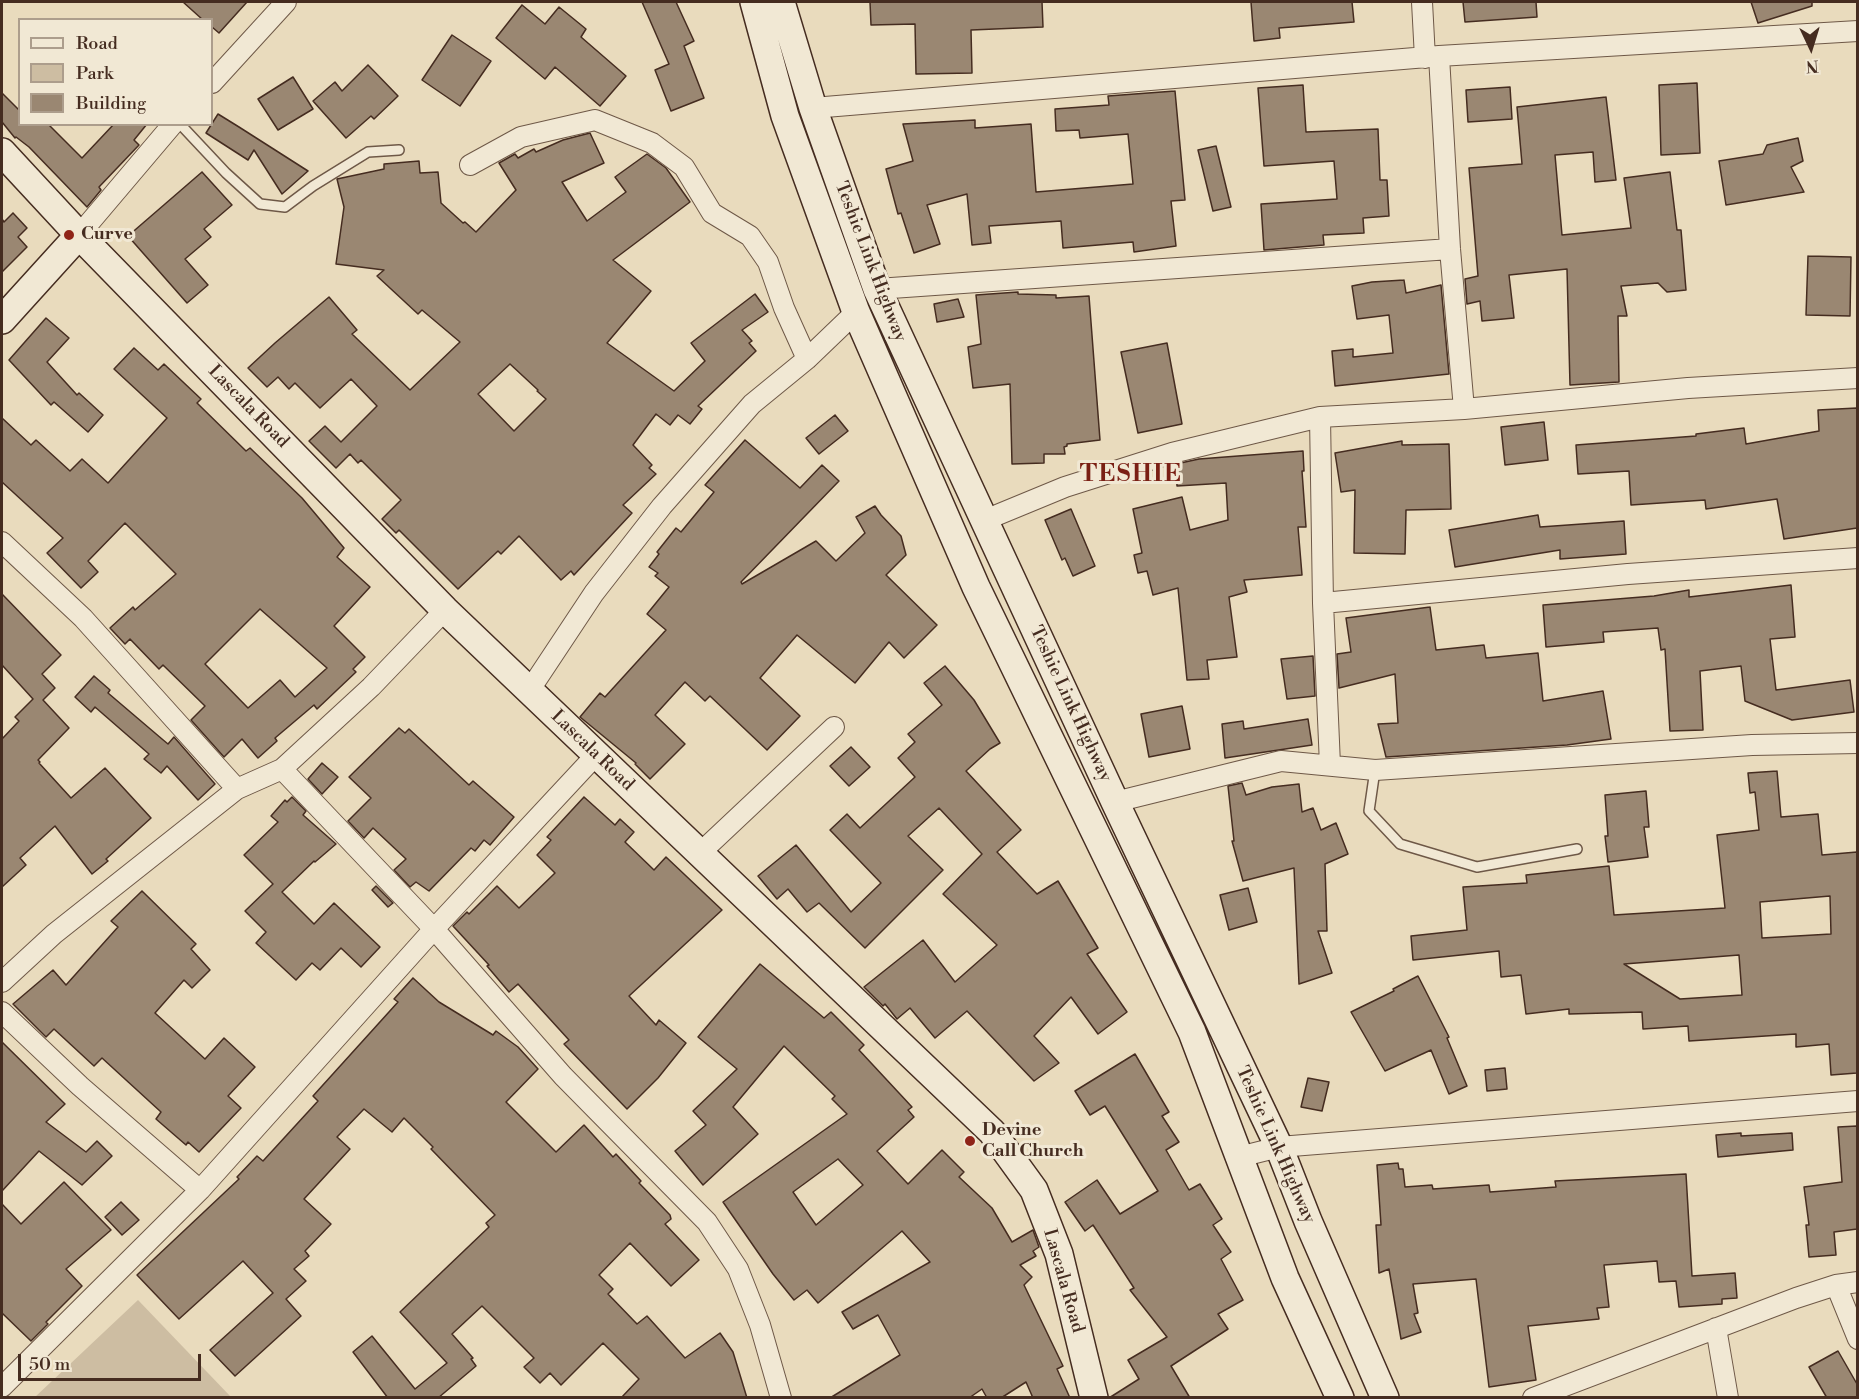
<!DOCTYPE html>
<style>
body{margin:0}
#map{position:relative;width:1859px;height:1399px;overflow:hidden;background:#e9dbbd;font-family:"Libre Bodoni",serif}
canvas{display:block}
.frame{position:absolute;inset:0;border:3px solid #452c20;pointer-events:none}
.legend{position:absolute;left:18px;top:18px;width:195px;height:108px;box-sizing:border-box;background:#f1e8d4;border:2px solid #ac9d8c;margin:0;padding:8px 10px;list-style:none;font-size:18px;color:#452c20}
.legend li{display:flex;align-items:center;gap:12px;height:30px}
.legend b{width:30px;border:2px solid #ac9d8c}
.north{position:absolute;left:1781px;top:18px;width:60px;height:60px;-webkit-text-stroke:4px #f1e8d4;paint-order:stroke;rotate:176deg;font-size:16px;font-weight:700;line-height:24px;text-align:center;color:#452c20}
.north::after{content:'';display:block;margin:auto;width:21px;height:27px;background:#452c20;clip-path:polygon(50% 0,100% 100%,50% 72%,0 100%)}
.scale{position:absolute;left:18px;top:1354px;width:183px;height:27px;box-sizing:border-box;border:3px solid #452c20;border-top:0;padding-left:8px;font-size:18px;line-height:21px;white-space:nowrap;color:#452c20;-webkit-text-stroke:4px #f1e8d4;paint-order:stroke}
</style>
<div id="map">
<canvas width="1859" height="1399"></canvas>
<div class="frame"></div>
<ul class="legend">
<li><b style="height:8px;background:#f1e8d4"></b>Road</li>
<li><b style="height:16px;background:#cdbda2"></b>Park</li>
<li><b style="height:16px;background:#9a8772"></b>Building</li>
</ul>
<div class="north">N</div>
<div class="scale">50 m</div>
</div>
<script>
const context = document.querySelector('canvas').getContext('2d');
context.lineJoin = 'round';
function paint(path, color) {
  context.fillStyle = color;
  context.fill(path, 'evenodd');
}
function toPath(rows) {
  const path = new Path2D();
  for (const r of rows) {
    path.moveTo(r[0], r[1]);
    for (let i = 2; i < r.length; i += 2) path.lineTo(r[i], r[i + 1]);
  }
  return path;
}
function strokePath(path, color, width, dash) {
  context.strokeStyle = color;
  context.lineWidth = width;
  context.lineCap = dash ? 'butt' : 'round';
  context.setLineDash(dash || []);
  context.stroke(path);
}
function write(font, color, halo, rows, align = 'center') {
  context.font = font + ' "Libre Bodoni",serif';
  context.lineWidth = 6;
  context.setLineDash([]);
  context.textBaseline = 'middle';
  context.strokeStyle = halo;
  context.fillStyle = color;
  for (const [text, x, y, turn = 0] of rows) {
    context.save();
    context.translate(x, y);
    context.rotate((+turn || 0) * Math.PI / 180);
    context.textAlign = isNaN(turn) ? turn : align;
    if (halo) context.strokeText(text, 0, 0);
    context.fillText(text, 0, 0);
    context.restore();
  }
}
const green = toPath([
 [138,1300,231,1397,35,1397]
]);
const building = toPath([
 [183,2,247,2,219,33,212,27,212,20,203,20,183,2],
 [642,2,676,2,694,41,684,46,704,98,671,111,655,70,669,64,642,2],
 [870,2,1042,2,1043,27,971,30,972,73,916,74,915,24,871,25,870,2],
 [1251,2,1352,2,1354,22,1279,28,1280,38,1254,41,1251,2],
 [1463,2,1536,2,1537,17,1465,22,1463,2],
 [1751,2,1812,2,1812,6,1758,23,1751,2],
 [522,5,545,24,559,7,586,29,581,37,626,76,600,106,555,67,545,79,496,38,522,5],
 [452,35,491,61,460,106,422,80,452,35],
 [368,65,398,96,374,119,371,116,346,138,313,101,335,82,342,91,368,65],
 [293,77,313,109,278,130,258,99,293,77],
 [1697,83,1700,153,1661,155,1659,85,1697,83],
 [1303,85,1306,132,1378,129,1380,180,1387,180,1389,216,1363,218,1364,233,1323,235,1324,245,1264,250,1261,204,1337,199,1334,161,1264,166,1258,88,1303,85],
 [1510,87,1512,119,1468,122,1466,90,1510,87],
 [1175,91,1185,200,1171,201,1176,246,1134,252,1133,242,1063,248,1061,221,989,226,991,243,972,245,967,194,927,205,940,244,914,253,901,213,898,214,886,169,913,161,903,124,975,120,975,128,1031,124,1036,192,1133,184,1128,134,1080,138,1079,130,1056,131,1055,109,1109,105,1108,96,1175,91],
 [2,93,20,111,20,124,48,124,82,158,114,124,147,124,134,140,139,145,99,187,101,190,87,207,29,147,16,137,15,138,2,122,2,93],
 [1606,97,1616,180,1595,182,1593,152,1555,155,1562,235,1631,228,1624,178,1670,172,1677,230,1681,230,1686,290,1667,292,1658,283,1621,286,1627,316,1618,316,1619,382,1570,385,1567,269,1509,275,1514,318,1482,321,1480,301,1467,304,1465,279,1478,276,1469,168,1522,164,1517,107,1606,97],
 [218,114,239,127,308,171,282,194,254,150,248,160,206,133,218,114],
 [590,133,604,163,562,182,587,221,626,192,615,177,647,154,666,168,690,202,613,260,651,291,607,343,674,391,705,361,691,343,755,294,768,312,742,330,752,341,749,343,756,351,698,406,702,409,690,424,678,415,670,425,656,414,633,445,652,465,649,468,656,474,623,505,632,513,574,575,571,571,561,580,519,536,501,554,498,551,458,589,399,530,396,533,382,519,401,500,361,460,358,463,350,454,336,468,309,441,325,426,341,442,377,406,351,379,320,408,295,383,289,389,278,377,267,387,248,368,275,343,329,297,357,330,352,334,410,390,460,342,422,310,418,314,377,276,384,270,336,264,344,207,337,179,384,169,384,164,419,161,420,173,438,172,441,203,463,223,465,222,476,232,516,190,499,163,515,154,518,158,534,149,536,152,563,140,590,133],
 [510,364,538,390,537,391,546,399,514,431,478,394,510,364],
 [1798,138,1803,161,1791,167,1804,192,1726,205,1719,161,1763,154,1767,145,1798,138],
 [1216,146,1231,207,1213,211,1198,150,1216,146],
 [202,172,232,205,204,229,211,237,185,259,208,285,187,303,128,236,202,172],
 [13,213,27,228,18,237,27,247,2,272,2,219,4,222,13,213],
 [1808,256,1851,257,1850,316,1806,315,1808,256],
 [1404,280,1406,293,1441,285,1449,374,1335,386,1332,351,1353,349,1353,357,1393,353,1389,315,1357,319,1352,286,1372,282,1404,280],
 [1018,292,1018,294,1056,295,1056,298,1089,296,1100,440,1067,444,1067,446,1064,447,1065,454,1044,454,1044,463,1012,464,1010,384,973,388,968,347,981,344,976,295,1018,292],
 [958,299,964,317,937,322,934,304,958,299],
 [46,318,69,338,47,362,77,395,79,393,103,415,88,432,54,402,51,405,9,360,46,318],
 [1167,343,1182,424,1138,433,1121,352,1167,343],
 [134,348,158,370,164,364,201,399,197,403,246,451,250,448,302,498,344,548,337,557,370,587,334,626,365,657,353,669,356,672,317,709,314,705,275,738,277,741,258,758,242,739,224,757,191,720,205,706,163,665,159,669,130,639,125,644,110,628,133,607,135,610,176,574,125,523,88,561,98,572,81,588,47,553,63,538,2,482,2,418,31,445,36,440,70,471,82,459,108,483,167,418,114,369,134,348],
 [260,609,327,668,295,697,280,680,248,708,205,664,260,609],
 [1857,408,1857,528,1784,539,1777,499,1706,509,1705,500,1631,505,1629,471,1578,474,1576,445,1696,436,1696,434,1744,428,1746,444,1819,431,1818,410,1857,408],
 [835,415,848,431,819,454,806,438,835,415],
 [1544,422,1548,460,1505,465,1501,427,1544,422],
 [745,440,800,488,822,465,839,481,741,582,742,584,816,541,836,561,865,533,856,517,875,506,881,515,901,536,906,555,886,575,937,625,904,658,889,642,855,683,797,635,760,678,800,716,767,750,710,696,705,701,685,682,655,715,685,744,650,779,635,764,636,763,580,717,600,693,605,697,666,630,647,614,669,587,655,576,658,573,649,567,659,554,657,552,676,528,681,532,714,492,705,485,745,440],
 [1402,441,1402,445,1449,444,1451,509,1406,510,1405,554,1354,553,1355,490,1341,492,1335,453,1402,441],
 [1303,451,1304,471,1302,471,1306,527,1298,527,1302,575,1244,580,1247,592,1229,597,1237,657,1207,660,1209,679,1187,680,1178,588,1153,595,1147,571,1138,573,1134,555,1142,553,1133,509,1182,497,1190,530,1228,520,1226,483,1177,486,1176,464,1199,459,1303,451],
 [1071,509,1095,566,1073,576,1065,558,1062,560,1045,520,1071,509],
 [1538,515,1540,527,1624,521,1626,554,1560,559,1560,550,1455,567,1449,530,1538,515],
 [1791,585,1795,637,1770,639,1776,690,1850,680,1854,712,1792,720,1745,701,1741,666,1700,671,1703,730,1670,731,1665,649,1661,650,1658,628,1603,632,1604,642,1546,647,1543,605,1654,596,1689,590,1689,597,1791,585],
 [2,594,61,655,42,674,55,688,43,700,69,728,38,760,40,762,39,763,71,798,105,768,151,818,106,859,108,861,92,874,55,826,20,858,26,865,2,887,2,739,19,721,15,717,33,699,2,665,2,594],
 [1430,607,1436,650,1484,645,1486,658,1538,653,1543,701,1603,691,1611,739,1567,745,1386,757,1378,724,1398,723,1395,674,1339,688,1337,654,1351,652,1346,618,1430,607],
 [1313,656,1315,696,1287,699,1281,659,1313,656],
 [945,666,974,700,1000,743,990,749,966,771,1021,830,997,852,1037,894,1058,881,1098,948,1087,954,1127,1012,1098,1034,1071,997,1034,1036,1059,1063,1034,1081,967,1011,935,1038,910,1008,897,1019,885,1004,883,1006,864,987,923,940,955,982,997,945,943,894,982,854,939,808,908,836,943,870,865,948,819,903,807,912,788,889,777,899,758,876,796,845,851,912,881,883,830,830,847,814,860,828,915,777,898,758,915,742,908,734,942,705,924,683,945,666],
 [94,676,110,690,108,693,162,739,168,744,174,737,215,784,198,800,167,766,161,773,144,759,149,754,95,707,91,712,75,697,94,676],
 [1182,706,1190,749,1149,757,1141,714,1182,706],
 [1308,719,1312,745,1225,758,1222,724,1243,721,1244,729,1308,719],
 [399,728,405,733,409,729,469,785,473,781,514,817,490,845,484,840,475,851,471,848,429,891,416,882,410,887,394,870,406,859,373,828,364,838,348,821,371,798,349,777,399,728],
 [851,747,870,767,849,786,830,766,851,747],
 [322,763,338,777,322,794,308,779,322,763],
 [1777,771,1781,817,1818,814,1822,855,1857,852,1857,1073,1831,1075,1829,1044,1796,1047,1796,1034,1689,1041,1688,1026,1643,1029,1642,1012,1569,1014,1569,1009,1526,1014,1521,975,1501,977,1499,951,1413,960,1411,936,1467,930,1463,887,1527,883,1526,875,1609,866,1614,915,1725,908,1717,835,1759,830,1755,792,1750,793,1748,773,1777,771],
 [1830,896,1831,934,1762,938,1760,902,1830,896],
 [1739,955,1742,995,1680,999,1624,964,1739,955],
 [1242,783,1246,795,1272,787,1299,784,1302,812,1313,808,1321,830,1336,823,1348,854,1325,864,1327,931,1318,931,1332,973,1299,984,1294,868,1243,881,1232,841,1234,841,1228,786,1242,783],
 [1646,791,1649,827,1644,827,1648,857,1608,862,1605,836,1608,836,1605,795,1646,791],
 [292,797,306,811,303,815,336,844,315,862,314,861,282,892,314,924,334,903,380,947,361,967,341,948,320,970,312,963,296,980,256,943,266,932,245,911,273,884,244,855,278,822,271,816,285,800,287,802,292,797],
 [584,797,615,825,620,819,634,832,625,842,654,870,666,857,722,910,629,996,656,1025,659,1020,686,1043,658,1078,627,1109,564,1044,569,1040,518,984,509,992,487,966,489,965,453,926,467,912,469,914,497,886,519,908,555,873,537,855,551,840,547,837,584,797],
 [376,886,393,903,388,907,372,890,376,886],
 [1248,888,1257,922,1229,930,1220,895,1248,888],
 [142,891,196,944,191,949,210,970,192,988,184,980,155,1013,205,1059,224,1038,255,1067,228,1096,241,1108,199,1152,188,1142,186,1145,156,1119,161,1112,102,1058,94,1066,54,1029,46,1037,13,1004,53,970,66,985,118,927,111,921,142,891],
 [760,964,824,1018,831,1012,864,1045,859,1050,912,1107,908,1110,914,1117,877,1151,908,1184,942,1150,964,1172,959,1177,992,1208,1012,1242,1033,1230,1039,1247,1033,1251,1036,1256,1020,1265,1032,1277,1024,1285,1063,1366,1057,1369,1070,1398,1033,1398,1026,1382,1001,1398,987,1398,982,1389,969,1398,830,1398,900,1355,878,1315,853,1329,842,1312,930,1262,902,1231,818,1303,807,1290,794,1300,773,1274,723,1202,847,1114,832,1099,835,1096,784,1046,733,1107,758,1134,703,1185,675,1151,706,1125,693,1111,737,1069,698,1037,760,964],
 [838,1159,863,1185,816,1225,793,1192,838,1159],
 [1418,976,1449,1037,1447,1038,1467,1086,1449,1094,1431,1050,1385,1071,1351,1012,1394,991,1393,989,1418,976],
 [413,978,439,1002,493,1035,496,1031,518,1047,538,1069,506,1102,556,1152,584,1125,613,1157,616,1154,641,1181,639,1183,670,1215,671,1219,665,1224,699,1260,671,1286,630,1243,599,1275,613,1289,608,1294,637,1324,647,1316,685,1358,720,1333,733,1352,747,1398,621,1398,639,1379,603,1343,561,1385,550,1373,540,1383,524,1367,534,1358,482,1306,452,1334,473,1358,471,1359,476,1366,438,1398,388,1398,353,1352,372,1336,415,1389,447,1363,400,1312,489,1227,486,1223,495,1215,431,1149,433,1147,404,1118,392,1132,364,1109,337,1137,350,1149,304,1199,331,1224,305,1251,309,1256,294,1269,306,1281,286,1299,301,1316,235,1376,210,1350,273,1293,243,1261,179,1319,137,1275,239,1179,237,1177,257,1156,263,1161,318,1101,313,1096,398,1002,394,999,413,978],
 [2,1042,65,1104,46,1122,86,1152,97,1141,112,1156,82,1185,39,1151,2,1191,2,1042],
 [1135,1054,1169,1112,1162,1116,1179,1142,1166,1150,1189,1190,1200,1184,1222,1219,1213,1225,1231,1252,1221,1259,1243,1300,1218,1314,1228,1329,1171,1366,1190,1398,1109,1398,1139,1379,1128,1360,1167,1337,1130,1290,1134,1288,1093,1225,1085,1231,1065,1202,1097,1180,1120,1214,1158,1191,1105,1106,1090,1115,1075,1091,1135,1054],
 [1505,1068,1507,1089,1487,1091,1485,1070,1505,1068],
 [1308,1078,1329,1082,1322,1111,1301,1107,1308,1078],
 [1857,1126,1857,1229,1834,1232,1836,1255,1809,1257,1806,1225,1809,1225,1804,1187,1842,1182,1838,1127,1857,1126],
 [1741,1133,1741,1136,1792,1133,1793,1150,1718,1157,1716,1135,1741,1133],
 [1398,1163,1399,1169,1403,1169,1405,1187,1432,1185,1433,1189,1489,1185,1490,1192,1556,1187,1555,1181,1686,1174,1692,1276,1735,1273,1737,1298,1722,1299,1722,1304,1679,1307,1676,1281,1659,1282,1657,1261,1604,1265,1609,1307,1597,1308,1599,1319,1528,1326,1536,1380,1489,1387,1476,1279,1413,1284,1418,1313,1414,1314,1421,1332,1401,1339,1389,1269,1379,1273,1376,1225,1381,1225,1377,1165,1398,1163],
 [64,1182,111,1230,66,1269,82,1286,46,1322,48,1324,31,1341,2,1313,2,1204,21,1224,64,1182],
 [121,1202,139,1220,122,1235,105,1217,121,1202],
 [1838,1351,1857,1384,1857,1398,1827,1398,1809,1367,1838,1351]
]);
const lane = toPath([
 [180,124,226,173,260,204,285,207,313,186,368,152,399,150],
 [1375,770,1369,811,1400,844,1477,867,1577,849]
]);
const street = toPath([
 [1422,2,1425,58],
 [1439,56,1450,249,1464,409],
 [212,83,286,2],
 [813,108,1439,56,1858,31],
 [470,165,521,137,595,120,652,143,684,167,712,213,750,236,768,262,784,308,807,359],
 [79,235,173,124],
 [877,289,1450,249],
 [1320,417,1323,603,1330,765],
 [985,520,1065,487,1172,453,1320,417,1464,409,1688,388,1858,378],
 [2,542,83,618,237,789],
 [1323,603,1628,574,1858,558],
 [529,691,594,593,662,506,752,404,807,359,856,312],
 [282,769,434,929,563,1076,707,1222,738,1269,760,1325,781,1398],
 [1115,802,1281,761,1375,770,1752,745,1858,743],
 [699,854,834,727],
 [2,982,54,934,237,789,282,769,371,687,445,610],
 [2,1012,80,1086,200,1190],
 [1239,1157,1279,1147,1858,1101],
 [1836,1285,1858,1339],
 [1716,1328,1728,1398],
 [2,1387,200,1190,434,929,596,755],
 [1533,1398,1796,1298,1836,1285,1858,1282]
]);
const secondary = toPath([
 [754,2,785,116,856,312,976,587,1192,1032,1285,1278,1340,1398],
 [781,2,813,108,877,289,1115,802,1279,1147,1308,1221,1385,1398],
 [2,152,79,235,445,610,992,1132,1034,1190,1059,1254,1094,1398],
 [2,320,79,235]
]);
const markers = [
 [69,235,6,"#8f2418"],
 [970,1141,6,"#8f2418"]
];
const poiNames = [
 ["Curve",81,235],
 ["Devine",982,1131],
 ["Call Church",982,1152]
];
const streetNames = [
 ["Teshie Link Highway",870,262,69],
 ["Lascala Road",248,407,46],
 ["Teshie Link Highway",1070,704,65],
 ["Lascala Road",592,751,44],
 ["Teshie Link Highway",1275,1145,66],
 ["Lascala Road",1063,1281,74]
];
const districtNames = [
 ["TESHIE",1131,475]
];
paint(green, '#cdbda2');
paint(building, '#9a8772');
strokePath(building, '#452c20', 1.5);
strokePath(lane, '#6e5847', 12);
strokePath(street, '#6e5847', 22);
strokePath(secondary, '#452c20', 30);
strokePath(lane, '#f1e8d4', 9);
strokePath(street, '#f1e8d4', 20);
strokePath(secondary, '#f1e8d4', 27);
for (const [x, y, r, color] of markers) {
  const dot = new Path2D();
  dot.arc(x, y, r, 0, 2 * Math.PI);
  context.fillStyle = color;
  context.fill(dot);
  strokePath(dot, '#f1e8d4', 2);
}
write('bold 18px', '#452c20', '#f1e8d4', poiNames, 'left');
write('18px', '#452c20', '#f1e8d4', streetNames);
context.letterSpacing = '1.5px';
write('bold 24px', '#7a1f14', '#f1e8d4', districtNames);
context.letterSpacing = '0px';
</script>
